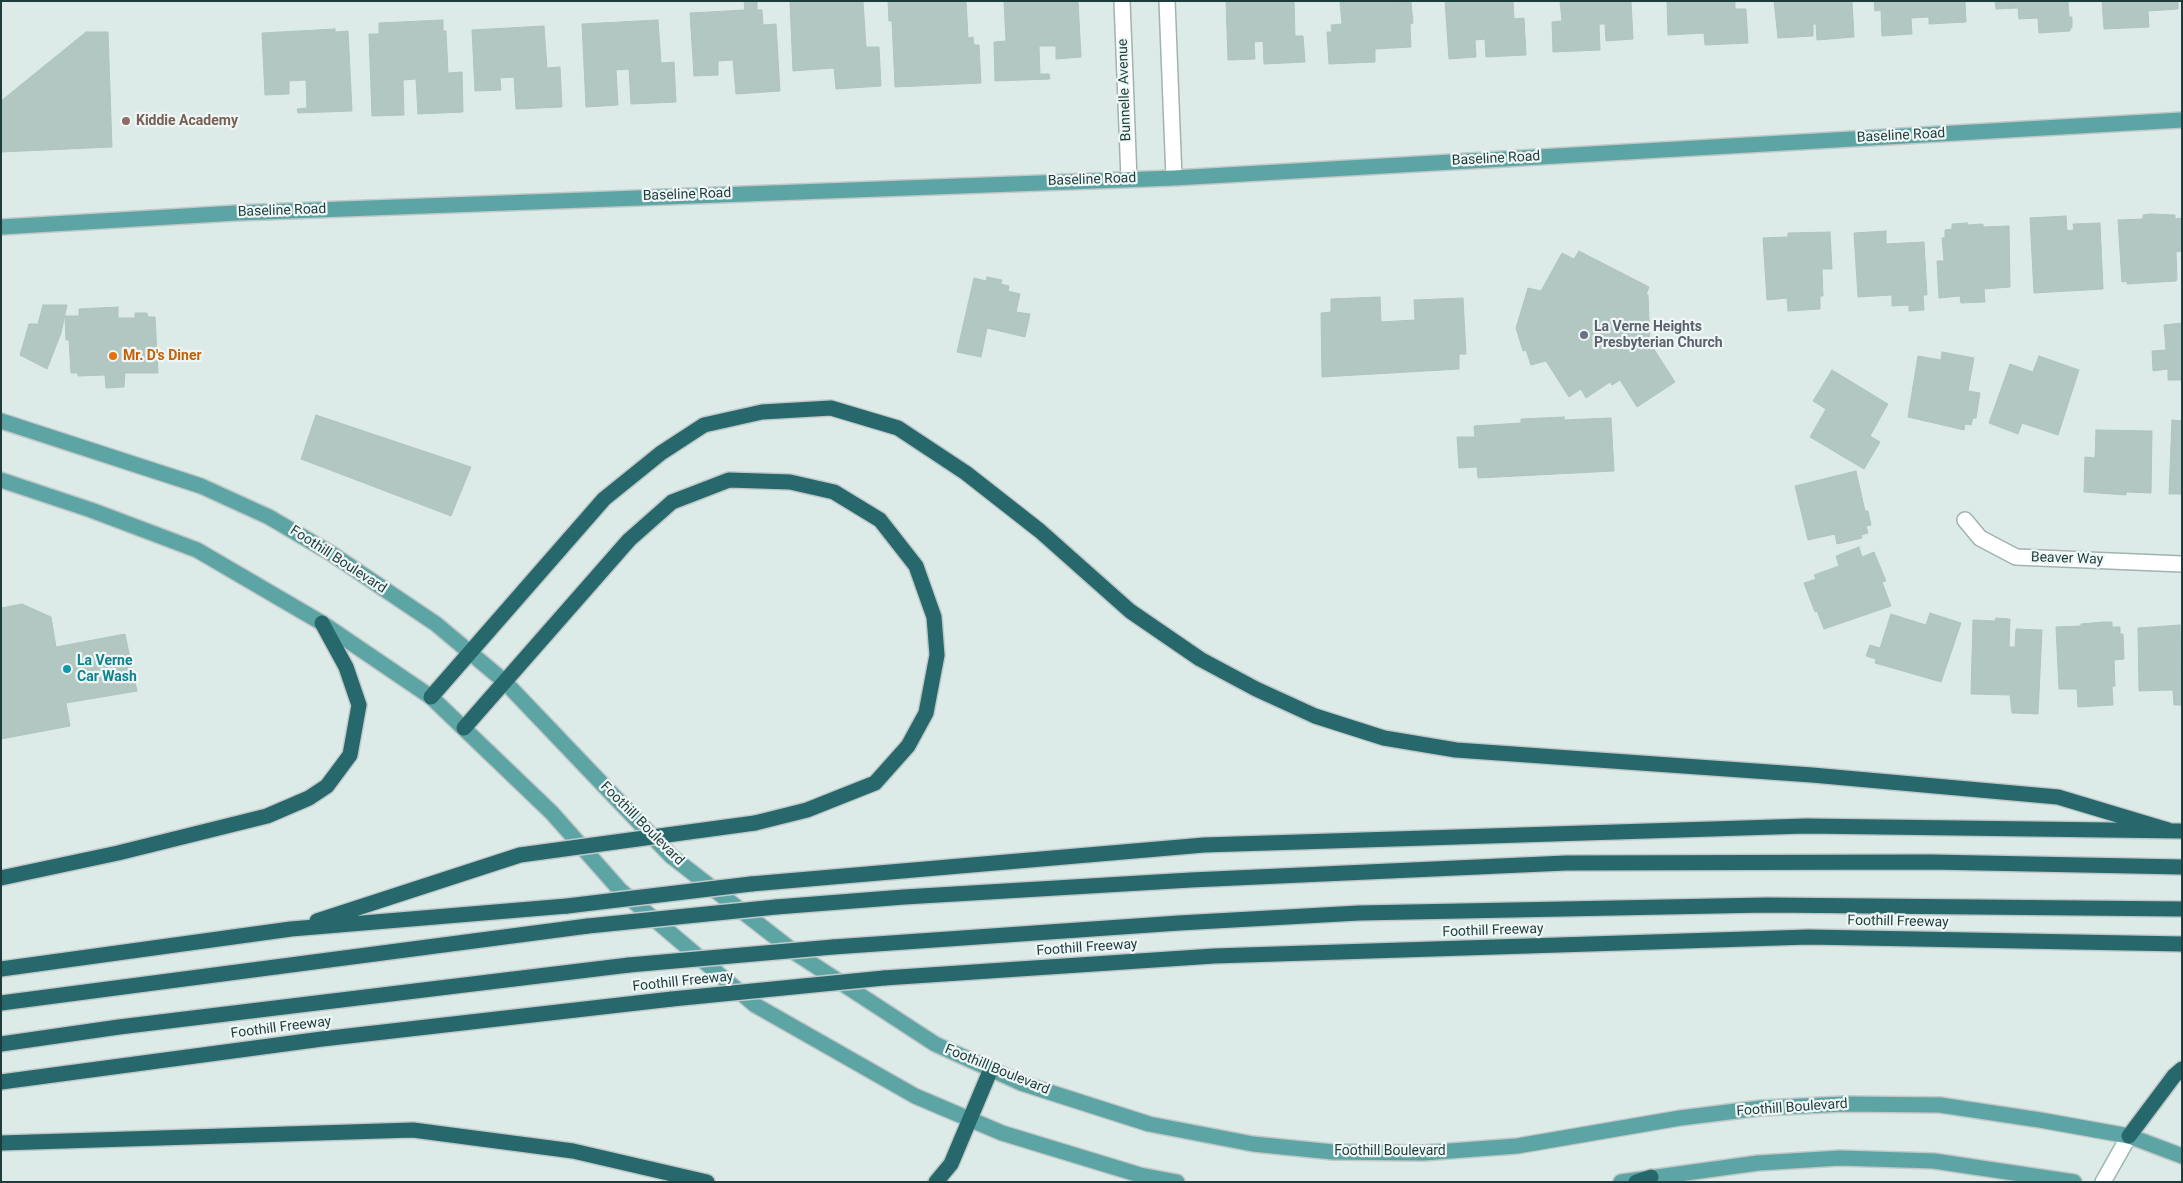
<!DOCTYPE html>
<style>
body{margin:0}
#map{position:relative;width:2183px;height:1183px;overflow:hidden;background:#ddebe8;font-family:Roboto,sans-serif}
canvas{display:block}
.frame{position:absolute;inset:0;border:2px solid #1d3c3b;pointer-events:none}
</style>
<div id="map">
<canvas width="2183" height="1183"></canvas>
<div class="frame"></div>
</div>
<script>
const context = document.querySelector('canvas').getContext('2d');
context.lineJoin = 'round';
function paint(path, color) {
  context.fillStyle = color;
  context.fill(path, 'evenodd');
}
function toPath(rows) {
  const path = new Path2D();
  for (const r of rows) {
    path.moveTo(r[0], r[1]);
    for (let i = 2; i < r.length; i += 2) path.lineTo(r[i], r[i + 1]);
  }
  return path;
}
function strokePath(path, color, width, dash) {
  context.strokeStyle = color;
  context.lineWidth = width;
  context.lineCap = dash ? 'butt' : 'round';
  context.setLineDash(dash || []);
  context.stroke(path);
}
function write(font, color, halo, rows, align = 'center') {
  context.font = font + ' Roboto,sans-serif';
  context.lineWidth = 4.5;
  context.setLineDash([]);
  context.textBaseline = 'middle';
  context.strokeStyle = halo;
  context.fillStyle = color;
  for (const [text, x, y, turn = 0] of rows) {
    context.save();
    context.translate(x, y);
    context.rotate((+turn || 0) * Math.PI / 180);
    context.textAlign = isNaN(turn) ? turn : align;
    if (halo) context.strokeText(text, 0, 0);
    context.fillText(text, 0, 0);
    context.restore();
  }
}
const building = toPath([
 [744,1,757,1,757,10,762,10,763,25,776,24,780,91,736,94,733,60,718,61,718,75,694,76,690,13,745,10,744,1],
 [790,1,863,1,866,47,879,47,881,86,836,89,834,68,793,71,790,1],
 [888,1,966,1,968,38,973,37,974,45,979,45,981,83,895,87,892,21,889,21,888,1],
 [1004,1,1078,1,1081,57,1056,59,1056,46,1039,46,1040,74,1049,74,1050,79,995,81,994,42,1006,41,1004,1],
 [1226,1,1294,1,1295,36,1303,36,1305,62,1264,64,1263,41,1254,42,1255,59,1228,60,1226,1],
 [1361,1,1411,2,1413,23,1410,24,1411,47,1375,49,1375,62,1329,64,1327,32,1332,32,1331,25,1342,24,1340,2,1361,1],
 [1445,1,1513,1,1514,19,1524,18,1526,55,1486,57,1485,39,1475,40,1476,57,1449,59,1445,1],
 [1560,1,1631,1,1633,39,1606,41,1605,24,1599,24,1600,50,1553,52,1552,22,1562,21,1560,1],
 [1667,1,1735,1,1735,9,1746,9,1748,43,1705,45,1704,33,1668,35,1667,1],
 [1774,1,1852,1,1854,37,1817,40,1816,24,1813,24,1813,36,1778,38,1774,1],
 [1874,1,1965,1,1966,22,1929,24,1929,17,1911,18,1912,34,1882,36,1881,10,1875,11,1874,1],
 [1995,1,2068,1,2069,17,2072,17,2072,28,2070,28,2070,31,2039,33,2038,18,2019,19,2018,8,1996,9,1995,1],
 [2102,1,2178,1,2178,9,2148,11,2149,27,2104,29,2102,1],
 [443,20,443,31,446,31,448,73,462,72,463,112,418,114,416,79,403,80,404,115,372,116,369,34,379,34,379,23,443,20],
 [658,20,661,63,674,62,676,102,631,104,629,69,616,70,618,105,586,107,582,24,658,20],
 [544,26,547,68,560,67,562,107,516,109,514,77,500,78,501,90,475,91,472,30,544,26],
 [335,29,335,32,348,31,352,111,298,113,297,109,307,108,306,80,289,81,289,94,265,95,262,33,335,29],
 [86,32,108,32,112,147,1,152,1,101,86,32],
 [2151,214,2175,215,2175,219,2182,218,2182,251,2176,252,2177,279,2176,281,2127,284,2127,281,2122,282,2118,220,2143,219,2143,215,2151,214],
 [2066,216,2067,231,2074,230,2073,224,2100,223,2103,289,2034,293,2030,218,2066,216],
 [1967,223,1967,225,1983,224,1983,227,2009,226,2010,287,1984,289,1985,302,1961,303,1960,296,1939,298,1937,261,1944,261,1942,238,1945,238,1945,230,1952,229,1952,224,1967,223],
 [1886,231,1886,244,1924,242,1927,295,1923,295,1924,310,1909,311,1909,305,1892,306,1892,295,1858,297,1854,233,1886,231],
 [1830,232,1832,269,1822,269,1823,296,1820,296,1820,309,1788,311,1787,298,1767,300,1763,238,1788,237,1788,233,1830,232],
 [1579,251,1649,287,1646,295,1648,295,1650,343,1675,382,1637,407,1620,380,1612,385,1610,382,1586,398,1581,389,1569,397,1546,361,1531,365,1526,350,1523,351,1516,328,1528,288,1541,291,1562,253,1574,259,1579,251],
 [987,277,1002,280,1001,284,1009,286,1008,291,1020,294,1016,312,1030,314,1025,337,987,328,981,357,957,352,974,278,986,281,987,277],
 [1380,297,1381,322,1415,320,1414,300,1463,298,1466,354,1459,354,1459,369,1322,377,1321,313,1331,312,1331,299,1380,297],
 [43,305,67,305,61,333,47,369,20,355,29,324,38,324,43,305],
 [118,307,118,318,135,318,135,313,147,313,148,317,155,317,158,373,125,373,124,387,106,388,105,375,78,376,78,373,71,373,69,340,66,340,65,316,79,316,79,309,118,307],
 [2182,323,2182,380,2168,380,2168,369,2153,371,2152,351,2166,350,2164,325,2182,323],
 [1942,352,1974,358,1968,391,1980,393,1976,418,1973,418,1971,425,1965,424,1964,430,1908,417,1918,356,1941,360,1942,352],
 [2039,356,2079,370,2058,435,2022,423,2018,434,1989,423,2010,364,2033,372,2039,356],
 [1832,370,1888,404,1870,436,1880,442,1864,469,1810,437,1826,409,1813,401,1832,370],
 [316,415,471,467,451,516,301,459,316,415],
 [1564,417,1564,420,1611,418,1614,471,1478,478,1477,467,1459,468,1457,437,1475,437,1474,426,1521,423,1521,419,1564,417],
 [2172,420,2182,421,2182,494,2169,494,2172,420],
 [2096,430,2152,431,2151,493,2126,492,2126,495,2084,492,2085,457,2095,458,2096,430],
 [1856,471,1865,511,1868,511,1871,525,1866,526,1868,533,1861,535,1862,538,1837,544,1835,534,1808,540,1795,486,1856,471],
 [1859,547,1862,557,1874,552,1886,581,1882,582,1891,606,1824,629,1817,611,1815,612,1804,583,1816,579,1814,575,1839,566,1836,556,1859,547],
 [22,604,51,617,56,647,125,634,137,691,66,703,70,726,1,739,1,608,22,604],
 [1930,613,1961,623,1941,682,1875,663,1876,659,1866,656,1870,645,1880,648,1891,614,1926,625,1930,613],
 [1996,618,2010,619,2009,647,2015,647,2016,629,2042,630,2038,714,2012,713,2010,695,1971,694,1973,620,1995,621,1996,618],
 [2104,622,2112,622,2112,627,2120,627,2120,634,2123,634,2124,659,2114,660,2115,686,2112,686,2113,705,2078,707,2077,689,2059,689,2056,627,2081,626,2081,624,2104,622],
 [2180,625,2182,705,2174,705,2173,690,2139,691,2138,628,2180,625]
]);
const street = toPath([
 [1122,1,1129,179],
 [1167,1,1174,178],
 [1965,520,1980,538,2016,557,2182,564]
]);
const secondary = toPath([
 [2103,1182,2129,1136]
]);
const primary = toPath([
 [1,227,236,213,1174,178,2182,120],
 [1,421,201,486,269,517,332,554,436,624,504,681,671,856,797,954,935,1044,1021,1083,1149,1124,1253,1144,1333,1152,1423,1153,1517,1146,1680,1118,1761,1108,1844,1104,1940,1105,2040,1120,2129,1136,2182,1156],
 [1,480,91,510,197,550,322,623,431,697,552,813,620,890,755,1005,915,1096,1002,1133,1140,1175,1177,1182],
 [1621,1182,1758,1163,1840,1158,1934,1161,2074,1182]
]);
const highway = toPath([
 [431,697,604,499,661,453,704,425,762,412,831,408,898,428,966,473,1040,531,1130,611,1200,659,1256,689,1315,716,1384,738,1456,750,1812,775,2058,797,2168,830],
 [464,728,629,540,672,502,729,480,790,482,834,492,880,520,916,566,934,617,937,655,926,713,908,746,875,783,807,810,755,823],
 [1,878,118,853,267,816,309,798,327,786,350,755,359,705,346,667,322,623],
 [751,884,1204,845,1806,826,2182,831],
 [776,907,904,897,1191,880,1566,863,1931,862,2182,867],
 [317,921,520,855],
 [833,947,1179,923,1359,913,1767,905,2182,909],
 [1,969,291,929,567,906],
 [884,978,1214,956,1809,937,2182,944],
 [1,1003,588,926],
 [1,1044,119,1027,629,965],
 [1,1082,322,1039,672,999],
 [2129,1136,2174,1076,2182,1069],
 [1,1143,413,1130,573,1151,707,1182],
 [936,1182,951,1164,991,1069],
 [1636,1182,1651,1177]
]);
const highwayBridge = toPath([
 [520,855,755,823],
 [567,906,751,884],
 [588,926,776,907],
 [629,965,833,947],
 [672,999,884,978]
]);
const markers = [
 [126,121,5,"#8d6e63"],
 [1584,335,5,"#6b7280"],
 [113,356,5,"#e8710a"],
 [67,669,5,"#0f9aa8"]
];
const streetNames = [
 ["Bunnelle Avenue",1125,90,-92],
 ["Baseline Road",1901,136,-3],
 ["Baseline Road",1496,159,-3],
 ["Baseline Road",1092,180,-2],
 ["Baseline Road",687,195,-2],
 ["Baseline Road",282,211,-2],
 ["Beaver Way",2067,559,2],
 ["Foothill Boulevard",338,560,33],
 ["Foothill Boulevard",642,824,45],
 ["Foothill Freeway",1898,922,1],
 ["Foothill Freeway",1493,931,-2],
 ["Foothill Freeway",1087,948,-4],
 ["Foothill Freeway",683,982,-6],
 ["Foothill Freeway",281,1028,-7],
 ["Foothill Boulevard",997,1070,22],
 ["Foothill Boulevard",1792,1108,-4],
 ["Foothill Boulevard",1390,1151]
];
const educationNames = [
 ["Kiddie Academy",136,121]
];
const worshipNames = [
 ["La Verne Heights",1594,327],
 ["Presbyterian Church",1594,343]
];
const foodNames = [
 ["Mr. D's Diner",123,356]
];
const cultureNames = [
 ["La Verne",77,661],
 ["Car Wash",77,677]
];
paint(building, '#b2c6c2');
strokePath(building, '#afc5c1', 1);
strokePath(street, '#a0b3b1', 18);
strokePath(secondary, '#9bb8b4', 18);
strokePath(primary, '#c0c8c8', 18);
strokePath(highway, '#c0c8c8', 18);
strokePath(street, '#fff', 15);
strokePath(secondary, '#fff', 15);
strokePath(primary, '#5da5a4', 15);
strokePath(highway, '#26686b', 15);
strokePath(highwayBridge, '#c0c8c8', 18, []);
strokePath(highwayBridge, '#26686b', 15);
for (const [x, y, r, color] of markers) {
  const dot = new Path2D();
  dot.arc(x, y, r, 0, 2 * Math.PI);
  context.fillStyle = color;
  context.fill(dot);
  strokePath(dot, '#eef7f5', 2);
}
write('14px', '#1d3c3b', '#eef7f5', streetNames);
write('bold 14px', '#785e54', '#eef7f5', educationNames, 'left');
write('bold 14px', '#5b616d', '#eef7f5', worshipNames, 'left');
write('bold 14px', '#c56008', '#eef7f5', foodNames, 'left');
write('bold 14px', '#0d838f', '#eef7f5', cultureNames, 'left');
</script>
